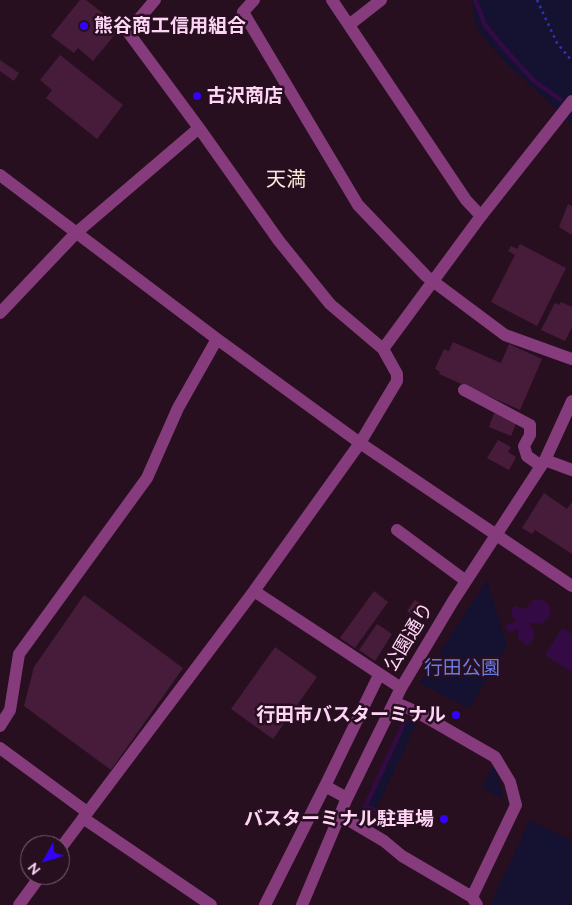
<!DOCTYPE html>
<meta charset="utf-8">
<style>
body{margin:0}
#map{position:relative;width:572px;height:905px;overflow:hidden;background:#270f20;font-family:Mulish,sans-serif}
canvas{display:block}
.north{position:absolute;left:20px;top:835px;width:50px;height:50px;box-sizing:border-box;background:#270f20;border:1px solid #7d5e76;border-radius:50%;rotate:231deg;font-size:14px;font-weight:700;line-height:20px;text-align:center;color:#ffd5f6}
.north::after{content:'';display:block;margin:auto;width:18px;height:22px;background:#3202fd;clip-path:polygon(50% 0,100% 100%,50% 72%,0 100%)}
</style>
<div id="map">
<canvas width="572" height="905"></canvas>
<div class="north">N</div>
</div>
<script>
const context = document.querySelector('canvas').getContext('2d');
context.lineJoin = 'round';
function paint(path, color) {
  context.fillStyle = color;
  context.fill(path, 'evenodd');
}
function toPath(rows) {
  const path = new Path2D();
  for (const r of rows) {
    path.moveTo(r[0], r[1]);
    for (let i = 2; i < r.length; i += 2) path.lineTo(r[i], r[i + 1]);
  }
  return path;
}
function strokePath(path, color, width, dash) {
  context.strokeStyle = color;
  context.lineWidth = width;
  context.lineCap = dash ? 'butt' : 'round';
  context.setLineDash(dash || []);
  context.stroke(path);
}
function write(font, color, halo, rows, align = 'center') {
  context.font = font + ' Mulish,"Noto Sans JP",sans-serif';
  context.lineWidth = 5;
  context.setLineDash([]);
  context.textBaseline = 'middle';
  context.strokeStyle = halo;
  context.fillStyle = color;
  for (const [text, x, y, turn = 0] of rows) {
    context.save();
    context.translate(x, y);
    context.rotate((+turn || 0) * Math.PI / 180);
    context.textAlign = isNaN(turn) ? turn : align;
    if (halo) context.strokeText(text, 0, 0);
    context.fillText(text, 0, 0);
    context.restore();
  }
}
const green = toPath([
 [472,0,572,0,572,124,504,61,480,33,475,23],
 [487,580,507,646,469,709,420,683],
 [408,719,417,723,376,809,367,806],
 [494,765,496,765,503,799,482,788],
 [530,820,572,841,572,905,490,905]
]);
const water = toPath([
 [537,599,545,601,549,605,551,611,548,619,541,624,529,623,534,632,534,637,531,643,526,645,518,638,518,629,510,632,505,629,506,625,516,622,511,615,512,609,515,606,525,609,533,600],
 [562,628,572,634,572,672,545,655]
]);
const stream = toPath([
 [475,0,485,25,503,47,534,81,561,100],
 [375,810,365,807,406,719]
]);
const building = toPath([
 [80,0,86,0,105,15,101,19,117,32,93,61,78,48,74,53,51,36],
 [60,55,123,105,97,139,46,98,52,90,40,80],
 [0,60,19,73,14,81,0,71],
 [568,204,572,206,572,235,559,227],
 [520,244,566,268,537,326,491,302,515,255,508,251,511,246,517,249],
 [561,302,572,307,572,327,565,341,541,330,555,303,559,305],
 [453,342,501,363,509,344,542,359,520,410,439,374,440,372,435,369,444,349,449,351],
 [494,413,517,421,511,436,489,427],
 [498,440,511,447,508,452,516,457,509,470,487,458],
 [544,493,567,509,572,502,572,554,535,530,532,534,522,528],
 [374,591,388,602,355,648,340,638],
 [84,595,183,668,111,770,24,706,34,667],
 [415,600,428,608,420,620,407,611],
 [377,624,392,634,375,661,359,650],
 [275,647,317,677,273,739,231,709]
]);
const path = toPath([
 [537,0,557,43,572,61]
]);
const minor = toPath([
 [254,0,243,12,358,205,426,276,505,335,572,359],
 [332,0,466,200,481,216],
 [349,25,381,0],
 [0,175,217,339,360,443,572,586],
 [0,313,76,233,199,128],
 [383,349,481,216,572,101],
 [464,390,530,425,530,435,524,446,527,456,541,466],
 [545,460,572,470],
 [397,530,466,581],
 [254,591,401,688],
 [394,702,417,712,495,757,510,782,516,805,472,897],
 [0,726,10,710,19,654,147,478,178,408,217,339],
 [0,748,87,812],
 [325,786,379,675],
 [340,815,384,841,402,856,472,897,477,905],
 [83,818,211,905],
 [60,849,254,591,360,443,397,381,397,374,383,349,330,304,279,241,199,128,128,32,155,0],
 [19,905,41,875],
 [265,905,325,786,347,798],
 [302,905,347,798,401,688,453,601,545,460,572,401]
]);
const markers = [
 [84,26,5,"#3202fd"],
 [197,96,5,"#3202fd"],
 [456,715,5,"#3202fd"],
 [444,819,5,"#3202fd"]
];
const poiNames = [
 ["熊谷商工信用組合",94,26],
 ["古沢商店",207,96],
 ["行田市バスターミナル",446,715,"right"],
 ["バスターミナル駐車場",434,819,"right"]
];
const streetNames = [
 ["公園通り",409,637,-59]
];
const parkNames = [
 ["行田公園",462,668]
];
const neighbourhoodNames = [
 ["天満",286,180]
];
paint(green, '#141230');
paint(water, '#340a44');
strokePath(stream, '#340a44', 4.5);
paint(building, '#471c3b');
strokePath(path, '#3430b8', 2.5, [2.5, 4]);
strokePath(minor, '#853b7c', 12);
for (const [x, y, r, color] of markers) {
  const dot = new Path2D();
  dot.arc(x, y, r, 0, 2 * Math.PI);
  context.fillStyle = color;
  context.fill(dot);
  strokePath(dot, '#270f20', 2);
}
write('bold 19px', '#ffd5f6', '#270f20', poiNames, 'left');
write('19px', '#ffd5f6', '#270f20', streetNames);
write('19px', '#697ce1', '#270f20', parkNames);
write('20px', '#ffe9d7', '#270f20', neighbourhoodNames);
</script>
